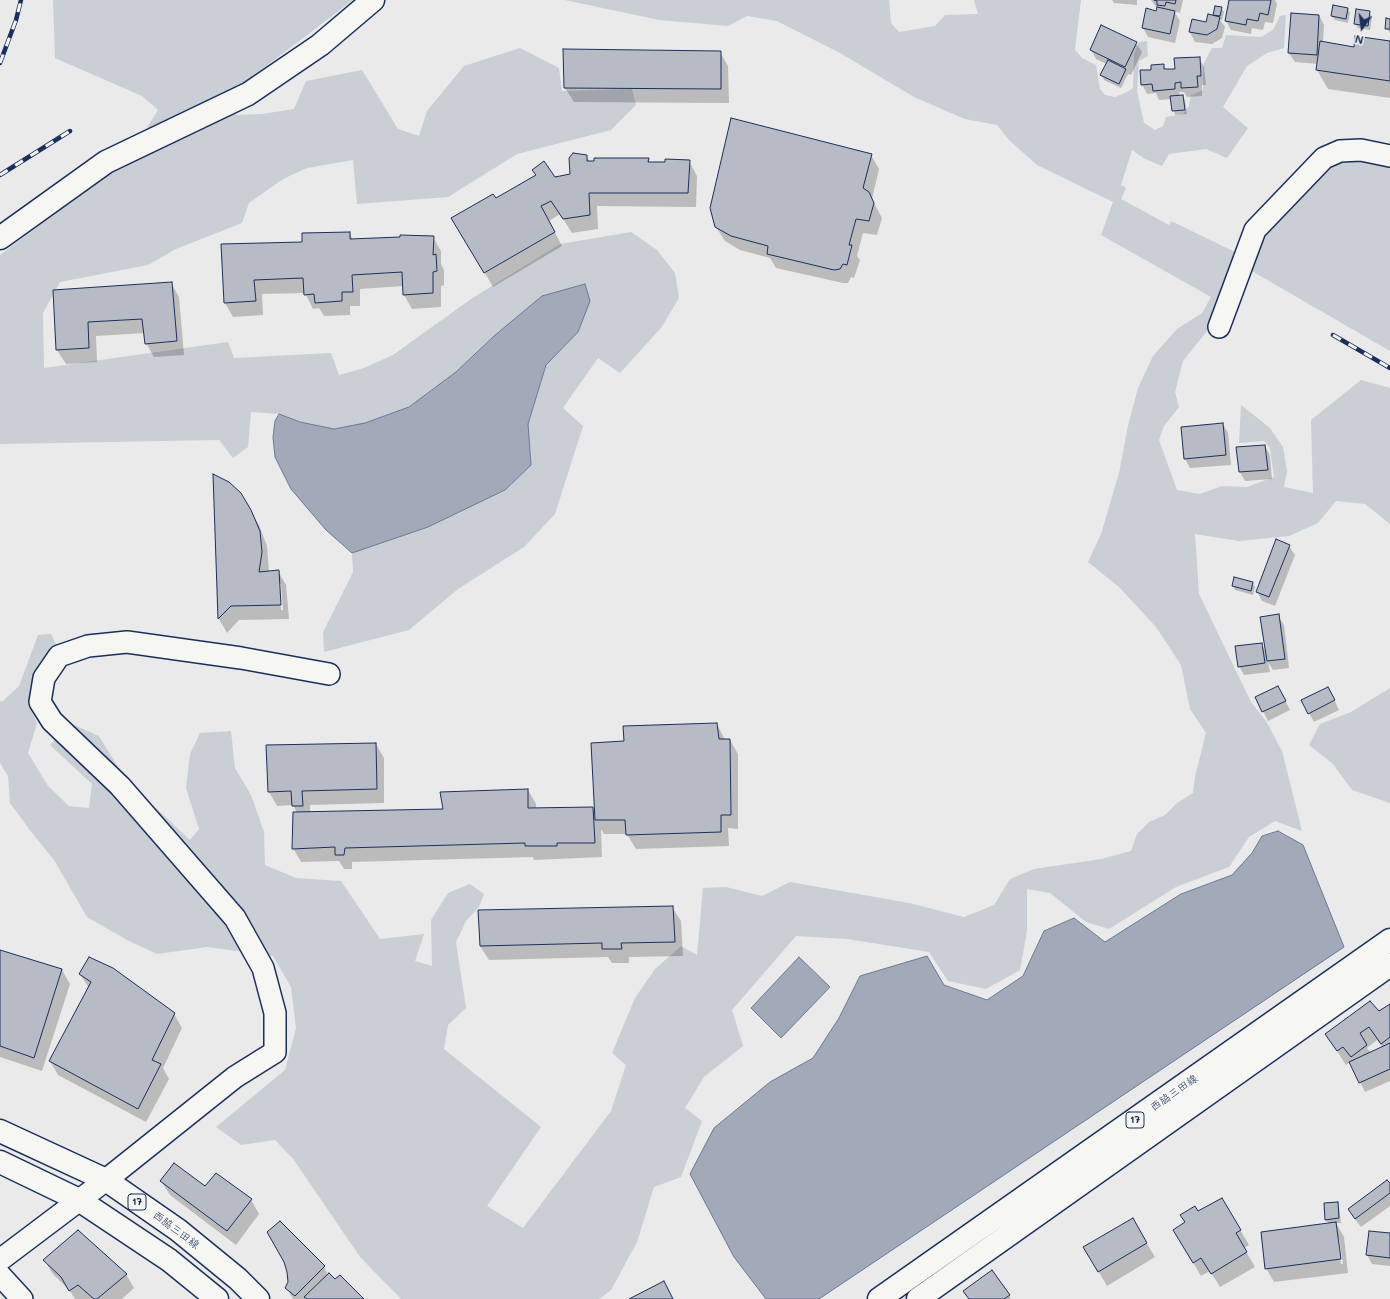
<!DOCTYPE html>
<meta charset="utf-8">
<style>
body{margin:0}
#map{position:relative;width:1390px;height:1299px;overflow:hidden;background:#e9eae9;font-family:Mali,sans-serif}
canvas{display:block}
.north{position:absolute;left:1342px;top:8px;width:40px;height:40px;-webkit-text-stroke:3px #f6f6f2;paint-order:stroke;rotate:194deg;font-size:11px;font-weight:700;line-height:16px;text-align:center;color:#1b2f5e}
.north::after{content:'';display:block;margin:auto;width:14px;height:18px;background:#1b2f5e;clip-path:polygon(50% 0,100% 100%,50% 72%,0 100%)}
</style>
<div id="map">
<canvas width="1390" height="1299"></canvas>
<div class="north">N</div>
</div>
<script>
const context = document.querySelector('canvas').getContext('2d');
context.lineJoin = 'round';
function paint(path, color) {
  context.fillStyle = color;
  context.fill(path, 'evenodd');
}
function toPath(rows) {
  const path = new Path2D();
  for (const r of rows) {
    path.moveTo(r[0], r[1]);
    for (let i = 2; i < r.length; i += 2) path.lineTo(r[i], r[i + 1]);
  }
  return path;
}
function strokePath(path, color, width, dash) {
  context.strokeStyle = color;
  context.lineWidth = width;
  context.lineCap = dash ? 'butt' : 'round';
  context.setLineDash(dash || []);
  context.stroke(path);
}
function write(font, color, halo, rows, align = 'center') {
  context.font = font + ' Mali,"Klee One",sans-serif';
  context.lineWidth = 3.5;
  context.setLineDash([]);
  context.textBaseline = 'middle';
  context.strokeStyle = halo;
  context.fillStyle = color;
  for (const [text, x, y, turn = 0] of rows) {
    context.save();
    context.translate(x, y);
    context.rotate((+turn || 0) * Math.PI / 180);
    context.textAlign = isNaN(turn) ? turn : align;
    if (halo) context.strokeText(text, 0, 0);
    context.fillText(text, 0, 0);
    context.restore();
  }
}
const green = toPath([
 [53,0,353,0,240,86,235,115,262,114,294,109,306,81,362,70,398,129,419,136,427,111,464,66,520,48,559,68,562,91,632,89,636,105,611,130,517,154,448,197,357,204,353,160,307,168,283,179,249,203,242,223,176,249,148,265,60,282,43,313,44,368,228,342,234,358,331,353,339,375,364,368,393,355,471,299,560,244,631,232,657,250,675,273,679,298,661,328,620,373,598,358,563,408,583,426,555,514,524,547,458,589,409,630,324,652,323,632,353,572,352,553,428,527,505,490,531,465,528,425,546,365,578,332,542,296,494,336,456,372,409,407,365,423,334,429,300,422,279,414,251,412,248,447,233,458,219,440,0,444,0,255,128,159,158,110,142,96,55,58],
 [565,0,889,0,891,23,899,32,935,26,945,15,978,14,974,0,1081,0,1075,50,1082,58,1096,65,1100,89,1105,95,1115,97,1127,92,1133,88,1134,54,1139,42,1147,41,1148,56,1139,61,1137,91,1144,123,1155,130,1163,126,1166,117,1183,114,1189,106,1191,95,1203,90,1203,65,1212,48,1222,48,1226,35,1261,37,1273,30,1280,16,1286,15,1284,48,1267,53,1247,66,1223,107,1248,128,1227,158,1206,149,1169,154,1162,166,1145,159,1132,150,1121,185,1126,188,1121,199,1169,225,1171,221,1235,252,1226,295,1208,330,1183,361,1175,392,1179,407,1164,426,1159,440,1177,490,1200,494,1222,486,1247,487,1274,477,1270,448,1264,441,1239,443,1241,405,1270,428,1283,447,1287,471,1284,487,1313,493,1311,420,1361,380,1390,388,1390,524,1365,504,1336,501,1318,523,1289,536,1239,541,1195,534,1199,594,1251,702,1266,721,1282,751,1302,831,1275,821,1249,837,1229,867,1176,887,1109,929,1086,922,1050,893,1027,889,1027,931,1020,970,986,989,948,981,929,952,847,939,796,936,732,1010,743,1046,704,1077,685,1108,702,1121,681,1177,654,1187,637,1242,611,1290,599,1299,401,1299,360,1257,294,1160,275,1140,241,1145,216,1127,285,1070,296,1028,291,987,273,956,207,947,157,954,129,941,87,917,54,860,29,829,10,803,8,776,0,763,0,701,2,702,19,686,38,635,51,634,56,645,45,659,31,696,30,709,37,723,28,753,48,786,69,806,89,808,92,784,50,745,70,723,99,736,126,780,190,840,199,829,186,788,190,754,200,733,231,731,235,768,251,795,264,832,265,865,296,878,341,881,380,939,424,934,415,961,432,966,431,920,448,893,470,884,484,894,479,907,466,921,456,942,466,1008,448,1025,444,1049,541,1127,487,1206,523,1228,611,1111,626,1065,612,1053,635,998,655,969,681,946,697,955,703,888,726,887,762,896,790,882,909,903,964,917,994,905,1010,879,1034,869,1101,859,1131,851,1137,834,1149,822,1165,815,1177,803,1193,793,1195,777,1206,733,1190,709,1181,665,1156,627,1119,587,1088,562,1101,534,1119,473,1128,426,1138,388,1153,356,1177,329,1202,313,1211,297,1101,235,1113,202,1037,165,1009,140,997,125,965,119,914,97,840,53,777,21,747,16,728,26,659,20],
 [1336,158,1390,163,1390,351,1250,270,1258,236],
 [1390,688,1390,803,1352,790,1333,764,1309,745,1320,724,1351,712]
]);
const water = toPath([
 [585,284,590,301,578,332,546,365,528,424,531,465,505,490,428,527,352,553,326,530,291,489,275,457,273,437,275,421,279,414,300,422,334,429,365,423,409,407,456,372,494,336,542,296,585,284],
 [1278,831,1303,845,1344,947,819,1299,766,1299,734,1257,690,1174,714,1128,770,1082,813,1058,839,1018,860,976,927,956,944,985,987,1000,1023,976,1044,931,1074,918,1105,942,1181,894,1232,875,1252,853,1262,836,1278,831],
 [799,957,830,987,781,1038,751,1008,799,957]
]);
const shadow = toPath([
 [1112,0,1137,0,1137,5,1114,3],
 [1151,0,1183,0,1180,13,1174,11,1180,21,1175,43,1148,37,1143,28,1157,12,1157,8],
 [1230,0,1275,0,1277,4,1273,23,1265,22,1263,30,1252,28,1251,34,1231,30,1226,21],
 [1221,8,1224,12,1222,20,1220,20,1225,27,1222,38,1212,44,1195,42,1190,32,1193,20,1207,23,1216,17,1214,15],
 [1348,9,1350,13,1348,23,1335,20,1332,16],
 [1369,12,1372,17,1370,30,1358,28,1355,23],
 [1292,14,1319,15,1324,25,1323,43,1354,48,1390,42,1390,98,1328,89,1317,70,1318,64,1295,62,1289,53],
 [1390,20,1390,33,1386,28],
 [1136,43,1142,52,1131,75,1128,74,1121,88,1104,80,1102,75,1107,64,1096,59,1091,50],
 [564,50,720,52,728,66,729,103,574,102,565,88],
 [1199,58,1204,67,1206,85,1202,85,1202,96,1187,97,1184,92,1179,92,1180,96,1182,96,1185,100,1187,114,1175,115,1171,99,1159,100,1156,93,1147,94,1142,84,1153,71,1163,65,1166,70,1176,70],
 [586,155,590,162,648,159,650,163,689,161,697,176,696,207,597,206,598,229,572,233,560,214,549,221,562,246,493,287,453,218,495,199,554,178,571,175],
 [871,155,879,169,872,199,882,218,877,235,863,233,857,256,860,260,854,278,851,277,848,283,843,283,776,268,770,258,740,250,725,241,716,227],
 [350,233,353,240,433,237,441,251,441,264,444,270,444,285,441,286,441,307,412,309,404,295,403,286,360,289,360,306,350,306,350,315,324,316,319,308,313,309,305,293,262,294,263,315,233,317,225,303,222,245,303,243],
 [171,283,179,297,184,355,154,357,146,343,145,333,96,336,97,362,66,364,57,350,54,291],
 [1223,424,1228,433,1231,465,1190,468,1185,459],
 [1265,446,1270,455,1272,479,1245,481,1240,472],
 [214,475,250,510,259,525,267,546,269,572,278,571,286,585,289,619,239,620,227,633,219,619],
 [279,584,281,584,283,610,281,610],
 [1289,546,1295,555,1275,606,1262,601,1257,591],
 [1252,583,1255,587,1253,595,1235,590,1233,586],
 [1278,616,1284,625,1289,668,1273,670,1268,662,1270,672,1244,675,1239,666,1261,644,1266,652],
 [1283,696,1290,710,1268,721,1256,697],
 [1333,697,1339,710,1314,722,1309,713],
 [717,724,725,740,730,740,738,754,738,829,728,828,729,846,636,849,627,834,604,834,601,829,602,857,534,860,533,857,352,862,352,869,344,869,339,861,301,862,293,848,297,813,293,805,277,806,269,792,376,744,384,758,384,803,310,805,310,813,444,810,528,790,536,804,536,809,592,808,596,813,625,742],
 [672,907,681,921,683,956,629,957,629,963,612,963,608,957,489,960,480,946],
 [0,951,62,970,70,984,42,1071,0,1057],
 [80,974,174,1014,182,1028,163,1068,169,1079,146,1122,58,1075,50,1061,89,988],
 [1390,1006,1390,1081,1365,1092,1350,1062,1346,1065,1326,1034,1379,1012],
 [1377,1040,1383,1048,1371,1053,1367,1048],
 [161,1181,205,1188,251,1200,259,1214,236,1245,170,1195],
 [1390,1185,1390,1206,1361,1227,1354,1218],
 [1222,1199,1249,1245,1244,1248,1255,1267,1220,1287,1210,1271,1201,1276,1174,1230],
 [1337,1203,1339,1207,1341,1223,1336,1223,1344,1237,1348,1273,1274,1282,1266,1268,1329,1224,1326,1220],
 [1337,1237,1339,1237,1343,1264,1341,1264],
 [1132,1219,1155,1257,1107,1286,1085,1248],
 [1390,1234,1390,1266,1372,1264,1367,1255],
 [44,1260,126,1274,134,1288,122,1299,75,1299,70,1291,53,1274],
 [324,1267,328,1275,362,1299,293,1299,287,1288],
 [1009,1295,1011,1299,969,1299]
]);
const building = toPath([
 [1154,0,1176,0,1175,4,1166,2,1165,6,1157,5,1157,1,1154,0],
 [1229,0,1271,0,1268,15,1260,13,1258,21,1247,19,1246,25,1225,21,1229,0],
 [1333,5,1348,8,1346,19,1331,16,1333,5],
 [1215,6,1222,7,1220,16,1213,15,1215,6],
 [1157,7,1175,11,1170,34,1142,28,1146,8,1156,11,1157,7],
 [1356,9,1370,11,1368,26,1354,24,1356,9],
 [1291,13,1319,15,1317,55,1288,53,1291,13],
 [1208,14,1220,17,1217,29,1207,35,1189,32,1192,19,1206,22,1208,14],
 [1386,18,1390,19,1390,29,1385,29,1386,18],
 [1101,25,1137,42,1125,67,1090,50,1101,25],
 [1355,36,1390,41,1390,81,1316,70,1320,41,1354,47,1355,36],
 [563,49,721,51,721,89,564,88,563,49],
 [1200,57,1201,76,1197,76,1198,87,1181,88,1181,82,1175,83,1175,89,1153,91,1152,84,1141,85,1140,70,1151,70,1151,65,1164,64,1164,69,1175,69,1174,58,1200,57],
 [1108,60,1126,69,1119,84,1100,75,1108,60],
 [1183,95,1185,110,1172,111,1170,96,1183,95],
 [731,118,872,154,863,188,869,192,874,203,869,221,856,219,849,245,852,245,847,265,843,264,840,269,834,270,767,254,768,246,731,236,715,227,710,208,731,118],
 [573,153,587,155,587,161,594,161,594,158,649,158,648,162,665,162,665,159,690,160,688,193,589,193,590,215,563,219,551,201,541,206,555,232,484,273,451,218,493,194,496,198,536,175,532,170,544,161,555,177,570,174,569,158,573,153],
 [350,232,350,239,400,237,400,235,434,236,433,255,436,254,437,271,433,272,433,293,403,295,402,272,352,275,353,292,342,292,342,301,315,303,314,294,304,295,303,278,254,280,256,301,224,303,221,244,302,242,302,233,350,232],
 [172,282,177,341,145,344,142,319,88,322,89,348,56,350,53,290,172,282],
 [1223,423,1226,455,1184,459,1181,427,1223,423],
 [1265,445,1268,470,1239,472,1236,447,1265,445],
 [213,474,229,482,241,493,251,510,260,531,262,552,259,572,279,570,281,605,231,606,218,619,213,474],
 [1276,539,1290,545,1269,597,1256,592,1276,539],
 [1234,577,1253,582,1251,591,1232,586,1234,577],
 [1279,614,1285,659,1267,661,1260,617,1279,614],
 [1262,643,1265,663,1238,667,1235,646,1262,643],
 [1278,686,1286,701,1262,712,1255,697,1278,686],
 [1328,687,1335,700,1308,714,1301,700,1328,687],
 [717,723,719,739,730,739,731,815,721,815,721,832,626,835,625,820,595,820,591,743,624,741,623,726,717,723],
 [376,743,377,789,302,791,303,806,292,806,291,791,268,792,266,745,376,743],
 [528,789,528,808,593,807,595,843,557,843,557,846,525,846,525,843,345,848,344,855,335,855,335,847,292,849,293,812,443,809,440,792,528,789],
 [673,906,675,942,621,943,622,949,602,949,602,943,480,946,478,910,673,906],
 [0,950,62,969,34,1058,0,1046,0,950],
 [89,957,113,968,175,1013,152,1060,161,1064,138,1109,49,1061,91,982,79,974,89,957],
 [1370,1001,1379,1011,1390,1004,1390,1037,1381,1044,1369,1027,1360,1033,1367,1045,1351,1057,1343,1047,1337,1051,1325,1034,1370,1001],
 [1390,1043,1390,1069,1359,1083,1349,1062,1390,1043],
 [174,1163,205,1186,216,1173,252,1199,227,1231,160,1181,174,1163],
 [1387,1180,1390,1183,1390,1193,1355,1219,1348,1209,1387,1180],
 [1222,1198,1241,1230,1236,1233,1247,1252,1211,1274,1201,1258,1193,1263,1173,1230,1185,1222,1180,1215,1195,1206,1198,1211,1222,1198],
 [1338,1202,1339,1218,1325,1220,1324,1203,1338,1202],
 [1133,1218,1147,1243,1098,1272,1083,1247,1133,1218],
 [280,1221,325,1266,295,1296,285,1288,288,1282,287,1272,284,1262,267,1232,280,1221],
 [1336,1222,1341,1259,1265,1269,1261,1232,1336,1222],
 [78,1230,127,1274,97,1299,94,1299,78,1285,69,1291,61,1277,43,1260,78,1230],
 [1369,1231,1390,1233,1390,1258,1366,1255,1369,1231],
 [992,1270,1010,1295,1004,1299,969,1299,963,1291,992,1270],
 [329,1273,335,1279,340,1275,364,1299,307,1299,304,1297,329,1273],
 [664,1281,673,1299,629,1299,664,1281]
]);
const street = toPath([
 [1219,327,1255,230,1324,158,1340,151,1361,150,1390,156],
 [0,1260,106,1180,235,1077,275,1052,275,1013,263,968,235,918,120,786,52,721,40,702,44,678,59,656,88,646,127,642,241,658,329,674],
 [0,1275,22,1299]
]);
const secondary = toPath([
 [0,238,106,162,248,94,320,45,373,0]
]);
const primary = toPath([
 [0,1131,106,1180,178,1230,238,1279,258,1299],
 [0,1162,79,1200,169,1260,217,1299],
 [879,1299,1390,940],
 [918,1299,1390,965]
]);
const rail = toPath([
 [0,63,16,20,21,0],
 [0,175,70,131],
 [1333,335,1390,368]
]);
const shields = [
 [1135,1120,18],
 [137,1202,18]
];
const shieldNames = [
 ["17",1135,1120],
 ["17",137,1202]
];
const streetNames = [
 ["西脇三田線",1174,1093,-35],
 ["西脇三田線",176,1230,37]
];
paint(green, '#caced5');
paint(water, '#a2aaba');
strokePath(water, '#6c7995', 1);
paint(shadow, '#0003');
paint(building, '#b6bbc6');
strokePath(building, '#1b2f5e', 1);
strokePath(street, '#1b2f5e', 24);
strokePath(secondary, '#1b2f5e', 25);
strokePath(primary, '#1b2f5e', 25);
strokePath(street, '#f6f6f2', 21);
strokePath(secondary, '#f6f6f2', 22);
strokePath(primary, '#f6f6f2', 22);
strokePath(rail, '#1b2f5e', 4.5);
strokePath(rail, '#f6f6f2', 3, [9]);
for (const [x, y, w] of shields) {
  const box = new Path2D();
  box.roundRect(x - w / 2, y - 8, w, 16, 3);
  context.fillStyle = '#f6f6f2';
  context.fill(box);
  strokePath(box, '#1b2f5e', 1);
}
write('bold 10px', '#1b2f5e', null, shieldNames);
write('11px', '#1b2f5e', '#f6f6f2', streetNames);
</script>
